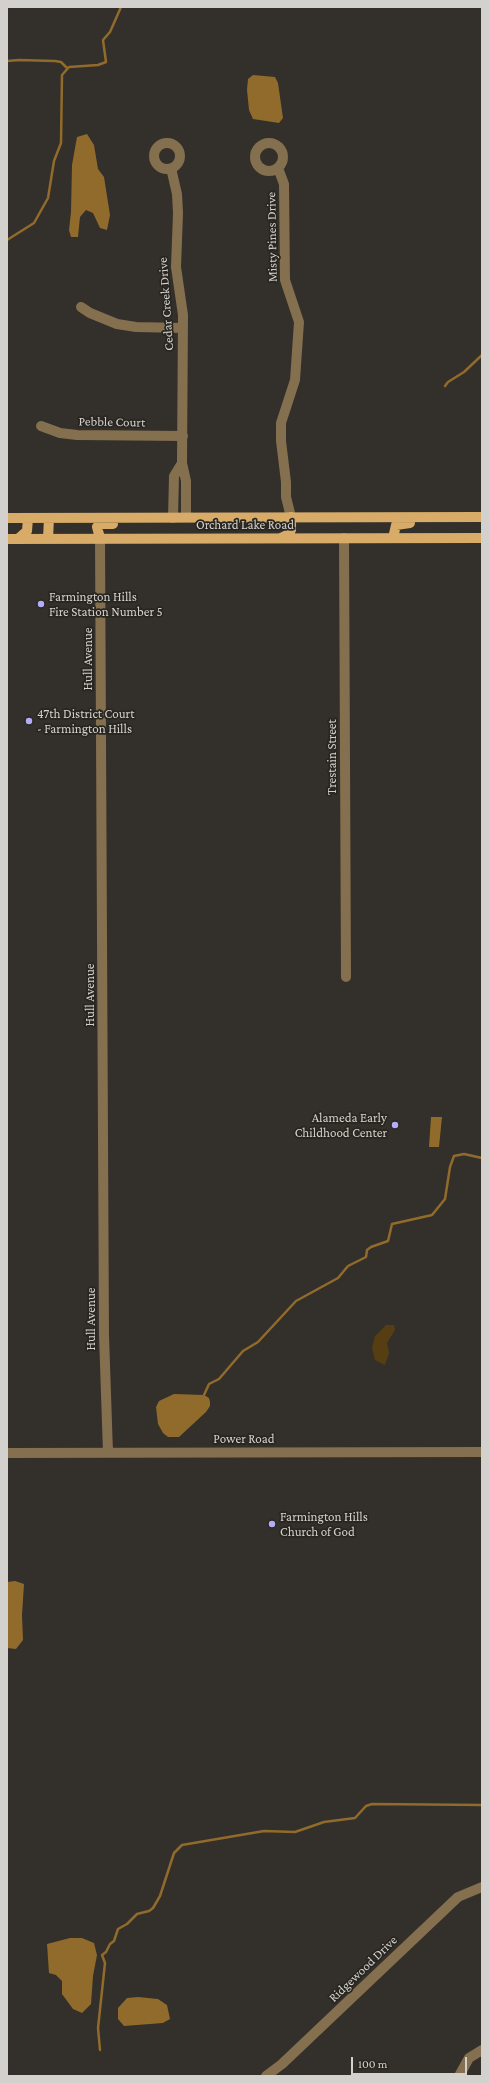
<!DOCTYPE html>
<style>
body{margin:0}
#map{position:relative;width:489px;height:2083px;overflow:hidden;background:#332f2a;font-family:"Crimson Pro",serif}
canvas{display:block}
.frame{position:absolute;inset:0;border:8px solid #d3d1ce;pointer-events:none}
.scale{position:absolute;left:351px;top:2057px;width:116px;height:18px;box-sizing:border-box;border:2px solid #d3d1ce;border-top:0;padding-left:5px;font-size:12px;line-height:14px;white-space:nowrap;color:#d3d1ce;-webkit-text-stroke:3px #292620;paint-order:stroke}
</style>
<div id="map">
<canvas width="489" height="2083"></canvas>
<div class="frame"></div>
<div class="scale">100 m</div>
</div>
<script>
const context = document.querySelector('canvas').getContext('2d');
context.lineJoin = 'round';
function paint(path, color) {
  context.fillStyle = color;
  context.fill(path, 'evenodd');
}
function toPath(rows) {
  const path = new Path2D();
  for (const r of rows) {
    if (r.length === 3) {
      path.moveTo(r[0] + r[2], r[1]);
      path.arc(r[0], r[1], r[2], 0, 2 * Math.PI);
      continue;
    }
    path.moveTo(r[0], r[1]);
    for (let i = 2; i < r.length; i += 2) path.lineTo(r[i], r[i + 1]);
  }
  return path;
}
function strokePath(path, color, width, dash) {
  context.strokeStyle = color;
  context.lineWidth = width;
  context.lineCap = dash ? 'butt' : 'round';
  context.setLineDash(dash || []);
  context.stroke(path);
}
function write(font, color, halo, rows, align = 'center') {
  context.font = font + ' "Crimson Pro",serif';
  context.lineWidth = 3.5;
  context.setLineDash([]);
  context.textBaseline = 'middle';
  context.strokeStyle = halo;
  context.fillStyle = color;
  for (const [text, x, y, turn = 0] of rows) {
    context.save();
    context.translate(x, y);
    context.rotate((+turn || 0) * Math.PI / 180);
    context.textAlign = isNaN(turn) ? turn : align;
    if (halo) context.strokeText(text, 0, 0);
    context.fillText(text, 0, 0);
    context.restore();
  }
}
const green = toPath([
 [386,1325,394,1325,395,1330,387,1343,389,1353,385,1365,375,1360,372,1348,375,1336]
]);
const water = toPath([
 [253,75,275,77,278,83,283,118,279,123,253,119,249,110,247,90,248,79],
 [87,134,94,145,98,169,104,177,110,215,107,230,100,228,93,213,86,210,80,217,78,237,71,237,69,230,71,212,72,165,77,137],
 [431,1117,442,1117,439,1147,429,1147],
 [174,1394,204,1395,209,1398,210,1402,210,1406,206,1412,179,1437,168,1437,163,1433,158,1424,156,1407,159,1401],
 [15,1581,24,1584,22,1615,23,1640,16,1649,7,1648,7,1582],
 [70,1938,82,1938,94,1943,97,1955,93,1976,91,2004,82,2013,73,2009,62,1994,62,1981,56,1975,49,1973,47,1944],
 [138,1997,158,1999,167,2005,170,2019,163,2023,124,2026,118,2019,118,2008,127,1998]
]);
const stream = toPath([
 [7,61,19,60,55,61,61,62,67,68],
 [7,240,34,223,48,198,54,161,61,143,62,75,69,67,98,65,106,62,103,40,110,32,121,7],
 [445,386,448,382,464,372,482,355],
 [204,1395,209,1384,219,1379,243,1351,258,1342,296,1301,338,1278,348,1266,366,1257,367,1250,371,1247,388,1241,392,1224,432,1215,445,1199,450,1167,454,1156,464,1154,482,1158],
 [100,2050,98,2028,105,1963,102,1955,106,1952,110,1944,114,1941,118,1929,127,1924,137,1914,149,1911,153,1908,160,1896,174,1853,182,1845,264,1831,295,1832,324,1822,355,1818,366,1806,372,1804,482,1805]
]);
const minor = toPath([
 [269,157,14],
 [167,156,13],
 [171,168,177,194,178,213,176,267,183,315,182,463,186,481,186,517],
 [278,168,284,184,285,280,299,322,295,380,281,423,281,441,286,482,286,497,291,517],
 [81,307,90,313,117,324,136,327,182,328],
 [41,426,60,433,77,435,183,436],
 [173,518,174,476,182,463],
 [100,538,104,1335,108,1453],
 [344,538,346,977],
 [7,1453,482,1452],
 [266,2076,282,2064,458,1897,482,1887],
 [459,2076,469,2058,482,2050]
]);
const major = toPath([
 [7,518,482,517],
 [100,538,97,527,102,524,113,524],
 [281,538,287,535,291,530,291,517],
 [393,538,396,525,410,523],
 [7,539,482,538],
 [18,539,27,531,28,518],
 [48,539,49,518]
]);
const markers = [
 [41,604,4,"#b3adf9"],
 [29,721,4,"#b3adf9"],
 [395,1125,4,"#b3adf9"],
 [272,1524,4,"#b3adf9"]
];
const streetNames = [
 ["Misty Pines Drive",272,237,-91],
 ["Cedar Creek Drive",166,304,-94],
 ["Pebble Court",112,422,1],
 ["Orchard Lake Road",245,525],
 ["Hull Avenue",88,659,-90],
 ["Trestain Street",332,757,-90],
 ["Hull Avenue",90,995,-90],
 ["Hull Avenue",91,1319,-90],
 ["Power Road",244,1439],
 ["Ridgewood Drive",363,1969,-44]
];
const poiNames = [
 ["Farmington Hills",49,597],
 ["Fire Station Number 5",49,612],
 ["47th District Court",37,714],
 ["- Farmington Hills",37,729],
 ["Alameda Early",387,1118,"right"],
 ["Childhood Center",387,1133,"right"],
 ["Farmington Hills",280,1517],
 ["Church of God",280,1532]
];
paint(green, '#573e12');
paint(water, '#916b2b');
strokePath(stream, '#916b2b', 2.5);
strokePath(minor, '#846f4f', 10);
strokePath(major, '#d8ac68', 10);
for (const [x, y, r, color] of markers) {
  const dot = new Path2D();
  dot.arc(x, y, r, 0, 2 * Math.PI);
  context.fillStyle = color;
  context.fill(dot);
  strokePath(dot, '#292620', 1.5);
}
write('13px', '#d3d1ce', '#292620', streetNames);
write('13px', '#d3d1ce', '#292620', poiNames, 'left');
</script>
